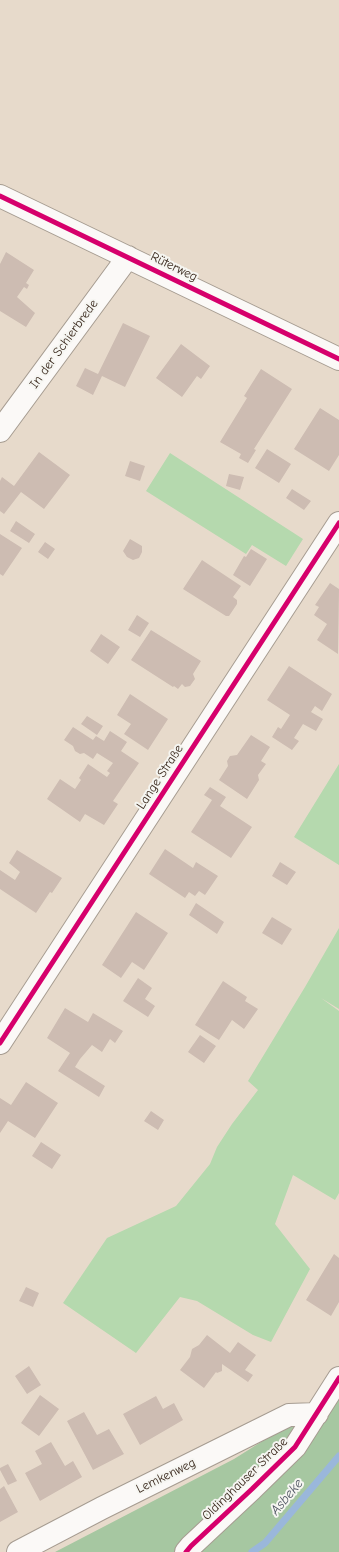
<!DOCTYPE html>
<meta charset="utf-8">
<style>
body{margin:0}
canvas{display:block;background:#e7dacb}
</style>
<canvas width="339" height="1552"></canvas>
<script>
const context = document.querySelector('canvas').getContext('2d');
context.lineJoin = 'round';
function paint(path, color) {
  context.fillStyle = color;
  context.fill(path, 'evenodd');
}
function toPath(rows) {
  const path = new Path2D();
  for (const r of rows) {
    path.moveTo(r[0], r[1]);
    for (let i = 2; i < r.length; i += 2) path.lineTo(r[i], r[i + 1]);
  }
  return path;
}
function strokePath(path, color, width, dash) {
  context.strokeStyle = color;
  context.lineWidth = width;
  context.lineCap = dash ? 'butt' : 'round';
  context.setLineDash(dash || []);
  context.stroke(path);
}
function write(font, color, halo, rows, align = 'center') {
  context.font = font + ' "Comic Neue",sans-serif';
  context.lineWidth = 4;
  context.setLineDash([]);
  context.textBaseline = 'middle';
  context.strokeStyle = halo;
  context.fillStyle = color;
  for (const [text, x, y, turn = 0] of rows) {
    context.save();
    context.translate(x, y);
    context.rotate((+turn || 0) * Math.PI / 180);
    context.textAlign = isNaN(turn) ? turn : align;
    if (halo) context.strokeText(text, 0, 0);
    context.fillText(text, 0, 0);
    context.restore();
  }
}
const green = toPath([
 [170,453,303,539,286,566,252,545,246,554,146,491],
 [339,764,339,865,294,837],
 [339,928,339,1009,321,998,339,1011,339,1193,335,1200,293,1175,275,1224,310,1269,271,1342,253,1335,197,1301,180,1297,136,1353,63,1303,107,1238,176,1206,210,1164,217,1147,232,1124,258,1090,248,1081,305,987]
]);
const forest = toPath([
 [339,1393,339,1552,55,1552,234,1459]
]);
const stream = toPath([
 [252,1552,265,1543,339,1456]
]);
const building = toPath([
 [6,252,34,270,26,283,29,285,27,289,24,287,17,297,35,313,26,327,0,311,0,264],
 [123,323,150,336,125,387,102,376,93,395,76,386,85,368,98,374],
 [181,344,210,366,201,379,197,376,182,397,156,378],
 [261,369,292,389,254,449,256,450,248,463,239,458,241,454,220,442,247,398,244,396],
 [320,408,339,420,339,455,329,471,294,449],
 [267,449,291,464,279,483,255,468],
 [39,452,70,475,44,509,21,492,4,514,0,511,0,481,2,477,14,486],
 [130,461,145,466,140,481,125,476],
 [229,474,244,477,240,490,226,486],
 [292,489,311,501,304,510,286,498],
 [16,521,35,534,29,543,10,531],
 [0,534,22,548,3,576,0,574],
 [130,539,142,546,142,552,139,558,133,560,127,557,123,551],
 [45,542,55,549,48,559,38,552],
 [251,549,267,559,250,586,233,575,244,556,246,557],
 [202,560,241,586,233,597,237,600,237,604,229,616,226,616,183,589],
 [330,583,339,589,338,654,317,640,327,624,314,615,319,607,315,605],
 [137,615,149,623,140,637,128,630],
 [151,630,201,661,193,674,195,679,190,686,185,687,182,684,178,689,174,686,173,687,131,660],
 [101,634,120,647,108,664,90,651],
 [289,666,332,694,322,711,315,706,311,712,323,719,316,731,303,724,294,738,299,741,292,750,272,737,278,727,281,729,290,715,267,700],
 [130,694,168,719,148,750,124,734,131,724,117,715],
 [87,716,103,726,97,735,81,724],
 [73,727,93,740,96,736,104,741,110,731,127,742,121,751,139,763,113,801,118,804,104,825,85,814,80,822,47,799,60,779,75,789,81,780,79,778,88,764,107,777,110,773,107,771,113,763,97,753,93,759,84,753,80,754,75,751,73,746,64,740],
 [251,735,270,747,261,761,266,764,258,775,259,780,247,799,219,780,228,766,227,761,230,756,237,755],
 [210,787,226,797,220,806,252,827,231,858,191,832,212,800,204,795],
 [165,849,193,868,196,862,218,876,205,895,199,891,195,896,189,892,185,898,149,874],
 [17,850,62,878,52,893,50,892,36,913,0,889,0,870,15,880,20,872,9,863],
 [280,862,296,872,287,885,272,876],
 [196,903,224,922,217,934,189,915],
 [136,912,168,933,144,970,132,962,121,978,102,965],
 [272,917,292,929,282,945,262,933],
 [138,978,152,988,145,999,155,1006,148,1017,123,1001],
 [223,981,247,997,245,1001,258,1009,244,1029,232,1020,219,1040,195,1025],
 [65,1008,88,1022,93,1013,123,1031,115,1043,110,1039,102,1052,92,1045,80,1059,75,1067,105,1086,99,1097,58,1071,70,1053,47,1038],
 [200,1035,216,1046,204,1063,188,1052],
 [26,1082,58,1103,35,1138,8,1121,0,1133,0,1098,11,1105],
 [151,1111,164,1120,158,1130,144,1121],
 [41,1142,61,1155,52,1169,32,1156],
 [334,1254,339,1258,339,1302,331,1316,306,1300],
 [26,1287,39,1293,33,1307,19,1301],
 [207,1335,230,1353,238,1342,256,1355,245,1370,253,1375,248,1382,222,1364,222,1371,217,1373,216,1372,204,1388,180,1370,190,1357,192,1349,199,1345],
 [29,1366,41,1385,27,1394,15,1376],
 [40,1395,59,1409,39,1436,21,1423],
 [156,1396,163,1409,174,1403,183,1420,140,1445,123,1414],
 [84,1412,97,1435,109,1429,124,1454,93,1470,67,1421],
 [51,1442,65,1466,73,1461,82,1477,40,1501,25,1473,42,1464,35,1451],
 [8,1464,17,1481,8,1485,0,1470,0,1468],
 [4,1486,18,1512,0,1522,0,1489]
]);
const minor = toPath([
 [0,196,339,359],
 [0,431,128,257],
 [0,1043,339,523],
 [18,1552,102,1508,289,1415,317,1414],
 [186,1552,191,1546,252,1489,295,1447,339,1378]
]);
const cycleway = toPath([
 [0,196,339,359],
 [0,1043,339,523],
 [186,1552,191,1546,252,1489,295,1447,339,1378]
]);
const streetNames = [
 ["Rüterweg",174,267,26],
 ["In der Schierbrede",64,344,-54],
 ["Lange Straße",160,777,-57],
 ["Lemkenweg",166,1476,-26],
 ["Oldinghauser Straße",245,1479,-44]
];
const waterNames = [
 ["Asbeke",287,1497,-50]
];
paint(green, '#b5d9ae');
paint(forest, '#a6c7a1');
strokePath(stream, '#9ab7db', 7);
paint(building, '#cdbcb2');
strokePath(minor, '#a69c91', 24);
strokePath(minor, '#fbf9f7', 22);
strokePath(cycleway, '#d6006c', 5);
write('13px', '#3b2a1e', '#f6f6f2', streetNames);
write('italic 14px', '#515663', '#f6f6f2', waterNames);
</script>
